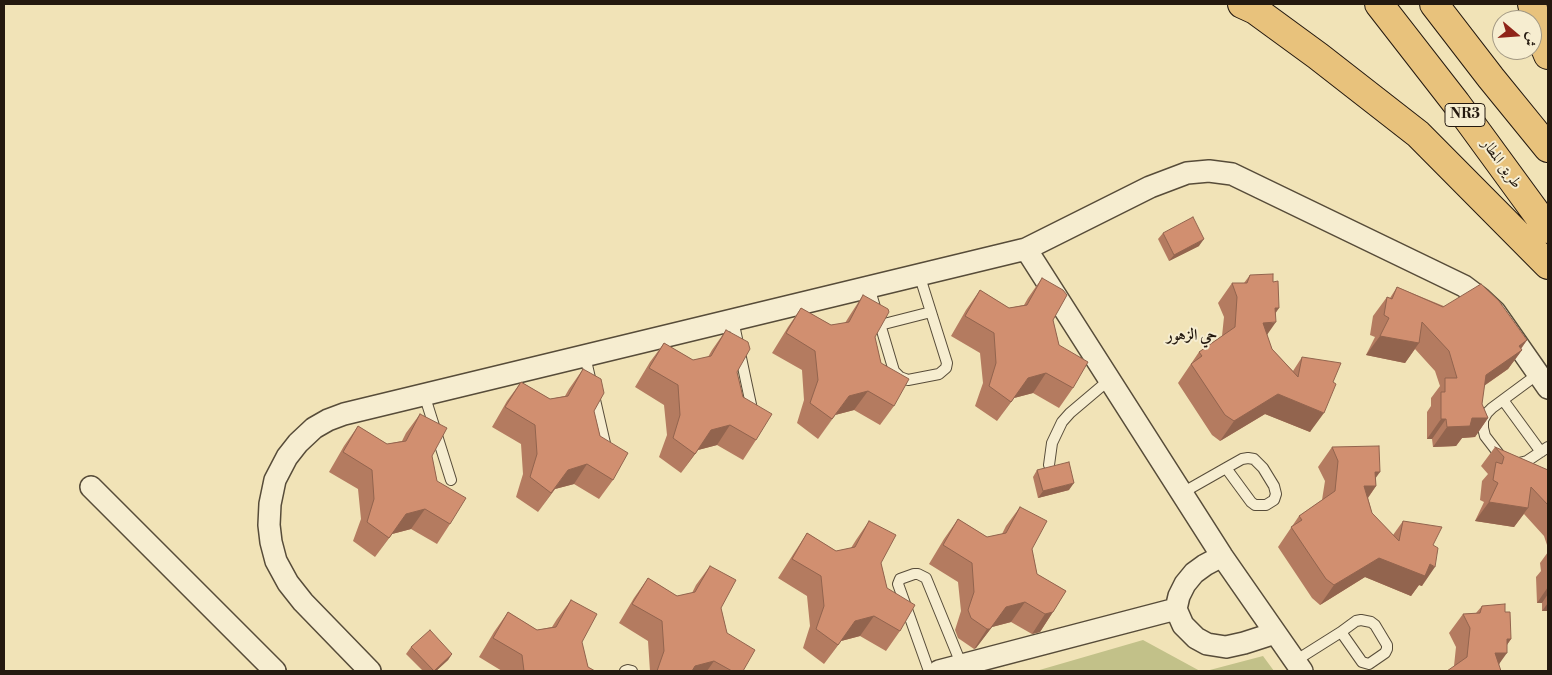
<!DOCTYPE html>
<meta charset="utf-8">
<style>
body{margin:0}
#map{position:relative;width:1552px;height:675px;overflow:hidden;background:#f1e3b7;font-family:"Libre Bodoni",Amiri,serif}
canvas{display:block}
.frame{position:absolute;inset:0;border:5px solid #24190f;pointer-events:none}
.north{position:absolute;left:1492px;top:10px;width:50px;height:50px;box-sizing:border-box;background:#f6edd0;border:1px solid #a29883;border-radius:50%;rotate:108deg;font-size:14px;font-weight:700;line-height:20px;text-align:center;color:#24190f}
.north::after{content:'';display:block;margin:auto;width:18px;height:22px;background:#8f2418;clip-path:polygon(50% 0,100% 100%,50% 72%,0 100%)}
</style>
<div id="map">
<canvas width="1552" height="675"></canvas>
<div class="frame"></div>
<div class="north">ش</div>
</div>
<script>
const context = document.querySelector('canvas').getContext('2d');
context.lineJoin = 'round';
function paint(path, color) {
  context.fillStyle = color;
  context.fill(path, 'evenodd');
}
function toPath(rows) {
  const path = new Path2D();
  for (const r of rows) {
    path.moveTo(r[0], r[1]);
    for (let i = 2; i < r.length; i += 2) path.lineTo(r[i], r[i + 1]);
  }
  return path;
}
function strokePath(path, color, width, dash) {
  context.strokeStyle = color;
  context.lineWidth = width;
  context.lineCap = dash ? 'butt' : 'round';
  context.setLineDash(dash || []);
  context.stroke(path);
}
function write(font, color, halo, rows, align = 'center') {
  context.font = font + ' "Libre Bodoni",Amiri,serif';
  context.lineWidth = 4;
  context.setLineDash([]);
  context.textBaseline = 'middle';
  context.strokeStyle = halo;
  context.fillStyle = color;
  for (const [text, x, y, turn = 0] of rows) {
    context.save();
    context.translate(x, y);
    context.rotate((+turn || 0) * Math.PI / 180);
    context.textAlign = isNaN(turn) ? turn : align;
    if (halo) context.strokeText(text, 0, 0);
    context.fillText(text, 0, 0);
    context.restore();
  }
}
const green = toPath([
 [1143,640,1200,671,1036,671],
 [1263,656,1274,671,1206,671]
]);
const lane = toPath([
 [869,287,894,371,900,377,908,380,939,374,946,368,947,363,919,274],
 [733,320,753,414],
 [880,325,931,312],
 [585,356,607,452],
 [424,394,451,480],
 [1503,400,1541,452],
 [1502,458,1485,436,1483,428,1483,420,1487,413,1492,408,1538,374],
 [1515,464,1527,461,1548,447],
 [1049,465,1052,443,1062,422,1070,413,1109,380],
 [1182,493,1226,468,1242,459,1248,458,1254,459,1263,468,1274,486,1276,494,1274,500,1266,505,1255,505,1251,502,1226,468],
 [1361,620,1371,622,1375,625,1387,645,1387,649,1385,653,1369,664,1362,662,1341,632,1356,621,1361,620],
 [1295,661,1341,632],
 [625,671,628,670,632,671],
 [929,671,898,584,900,579,914,574,918,574,926,578,962,666]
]);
const street = toPath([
 [1026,249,1222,556,1302,671],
 [91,487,275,671],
 [1222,556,1205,565,1194,573,1185,584,1179,596,1176,609,1183,625,1196,638,1207,644,1226,647,1244,643,1275,633],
 [370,671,303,602,288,583,276,561,271,542,269,525,270,504,275,480,287,457,298,443,314,428,328,420,344,414,1026,249,1150,187,1187,173,1209,171,1232,174,1464,286,1480,298,1495,312,1548,388],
 [939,671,1176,609]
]);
const highway = toPath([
 [1242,4,1255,10,1318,56,1418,134,1548,265],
 [1379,4,1456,103,1548,229],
 [1434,4,1491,78,1548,148],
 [1532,4,1538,31,1548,55]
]);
const wall = toPath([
 [1163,233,1199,246,1169,261,1158,239],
 [1250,275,1275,314,1267,335,1272,349,1293,371,1302,357,1333,382,1310,432,1265,414,1220,441,1212,435,1178,383,1199,352,1222,336,1224,317,1218,303,1232,283,1244,283],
 [1042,278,1053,320,1059,345,1073,388,1059,408,1033,393,1014,398,997,421,975,406,983,383,980,353,951,336,966,310,980,290,1009,308,1024,305,1028,298],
 [1397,287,1527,340,1521,349,1522,350,1508,369,1484,386,1482,404,1488,418,1475,437,1462,438,1456,446,1433,447,1432,439,1427,439,1427,412,1431,406,1431,398,1440,386,1435,371,1415,349,1405,363,1366,355,1375,337,1370,335,1373,316,1387,297,1390,298],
 [863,295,875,337,881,363,894,406,880,425,854,410,835,415,818,439,797,423,804,400,802,370,772,353,788,327,801,308,831,325,845,323,850,315],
 [726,330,737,372,743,397,756,440,743,460,717,445,698,450,681,473,659,457,667,435,664,405,635,387,650,362,664,343,693,360,708,357,712,350],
 [583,369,594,411,600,436,613,480,599,499,574,484,555,489,538,512,516,497,523,474,521,444,492,427,507,401,521,382,550,399,565,396,569,389],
 [420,414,432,456,437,481,450,524,437,544,411,529,392,534,375,557,353,541,361,519,358,489,329,472,344,446,358,426,387,444,402,441,406,433],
 [1332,447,1376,478,1376,486,1368,498,1372,513,1393,535,1403,521,1433,545,1422,586,1419,585,1411,596,1365,577,1320,605,1312,598,1278,547,1299,516,1322,500,1325,481,1318,467],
 [1495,447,1548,470,1548,548,1544,536,1524,514,1514,527,1475,521,1484,502,1480,500,1482,481,1488,474,1481,466],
 [1037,470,1069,490,1038,498,1033,477],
 [1020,507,1032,549,1037,574,1066,591,1040,632,1032,634,1011,622,992,627,976,648,974,649,958,638,955,630,961,611,958,582,929,564,944,539,958,519,987,537,1002,534,1006,526],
 [869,521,881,563,887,588,900,631,886,651,860,636,841,641,824,664,803,648,810,626,807,596,778,578,794,553,807,533,836,551,851,548,856,540],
 [1548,552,1548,611,1542,611,1542,603,1537,603,1536,577,1541,571,1540,563],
 [710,566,721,608,727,633,743,671,650,671,648,641,619,623,634,598,648,578,677,596,692,593,696,585],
 [571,600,588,667,595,671,502,671,479,657,494,632,508,612,537,630,552,627,557,619],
 [1482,606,1505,612,1511,639,1507,645,1499,665,1454,666,1456,647,1449,633,1463,614,1476,613],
 [411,647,452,654,448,660,436,671,423,671,406,654]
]);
const shadedWall = toPath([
 [1204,239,1199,246,1169,261,1174,255],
 [1275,308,1279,308,1269,323,1276,322,1262,342,1263,323],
 [1380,336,1419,343,1405,363,1366,355],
 [1527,340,1519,351,1522,350,1508,369,1472,394,1486,375,1519,346],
 [1046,373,1033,393,1014,398,997,421,1028,378],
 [868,391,854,410,835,415,818,439,849,396],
 [1278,394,1324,413,1310,432,1265,414,1220,441,1234,421],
 [1472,418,1488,418,1475,437,1462,438,1456,446,1433,447,1447,427],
 [1441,419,1446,419,1432,439,1427,439],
 [730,425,717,445,698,450,681,473,711,430],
 [587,464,574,484,555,489,538,512,568,470],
 [1375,472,1380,472,1370,486,1376,486,1362,506,1364,486],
 [1074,483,1069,490,1038,498,1043,491],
 [1489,502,1528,508,1514,527,1475,521],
 [425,509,411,529,392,534,375,557,406,514],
 [1379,558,1430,564,1435,567,1422,586,1419,585,1411,596,1365,577,1320,605,1334,585],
 [1548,587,1548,594,1542,603,1537,603],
 [1025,602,1011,622,992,627,976,648,974,649,987,629,1006,607],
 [1548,603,1548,611,1542,611],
 [1053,612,1040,632,1032,634,1045,614],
 [874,616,860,636,841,641,824,664,855,621],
 [1507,639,1511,639,1501,653,1507,653,1494,671,1495,653],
 [452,654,448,660,436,671,434,671],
 [714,661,707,671,692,671,695,666]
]);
const building = toPath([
 [1193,217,1204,239,1174,255,1163,233,1193,217],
 [1273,274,1273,282,1278,281,1279,308,1275,308,1276,322,1263,323,1272,349,1298,377,1302,357,1341,363,1333,382,1336,384,1324,413,1278,394,1234,421,1225,415,1191,364,1202,356,1199,352,1235,327,1237,297,1232,283,1247,283,1250,275,1273,274],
 [1042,278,1063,290,1067,295,1053,320,1059,345,1088,362,1073,388,1046,373,1028,378,1011,402,989,386,996,363,994,333,965,316,980,290,1009,308,1027,305,1042,278],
 [1481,284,1499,301,1527,340,1519,346,1522,350,1486,375,1482,404,1488,418,1472,418,1470,426,1447,427,1446,419,1441,419,1441,392,1445,392,1445,378,1457,378,1449,351,1422,322,1419,343,1380,336,1389,318,1384,315,1387,297,1392,299,1397,287,1443,307,1481,284],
 [863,295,888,309,889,312,875,337,881,363,909,379,894,406,868,391,849,396,832,419,810,403,818,380,815,351,786,333,801,308,831,325,849,322,863,295],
 [726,330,748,342,750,349,737,372,743,397,772,414,756,440,730,425,711,430,695,454,673,438,680,415,678,385,649,368,664,343,693,360,711,356,726,330],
 [583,369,601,379,604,393,594,411,600,436,628,453,613,480,587,464,568,470,551,493,530,477,537,454,535,425,505,407,521,382,550,399,568,396,583,369],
 [420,414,447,428,432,456,437,481,466,498,450,524,425,509,406,514,389,538,367,522,374,499,372,470,343,452,358,426,387,444,406,441,420,414],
 [1379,446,1380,472,1375,472,1376,486,1364,486,1372,513,1399,541,1403,521,1442,527,1433,545,1438,548,1435,567,1430,564,1425,576,1379,558,1334,585,1326,579,1291,527,1302,520,1299,516,1335,491,1338,461,1332,447,1379,446],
 [1495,447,1548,470,1548,505,1531,487,1528,508,1489,502,1498,483,1493,480,1496,462,1502,464,1504,457,1495,447],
 [1069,462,1074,483,1043,491,1037,470,1069,462],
 [1020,507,1047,521,1032,549,1037,574,1066,591,1053,612,1045,614,1025,602,1006,607,990,629,987,629,971,618,968,610,974,592,972,563,943,545,958,519,987,537,1006,533,1020,507],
 [869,521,896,535,881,563,887,588,915,605,900,631,874,616,855,621,838,645,816,629,824,606,821,576,792,559,807,533,836,551,855,547,869,521],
 [710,566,736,580,721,608,727,633,755,650,743,671,732,671,714,661,695,666,692,671,657,671,664,651,662,621,632,604,648,578,677,596,695,592,710,566],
 [571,600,597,614,582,642,588,667,595,671,524,671,522,655,493,638,508,612,537,630,556,627,571,600],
 [1505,604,1505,612,1510,612,1511,639,1507,639,1507,653,1495,653,1501,671,1447,671,1467,657,1470,628,1463,614,1480,613,1482,606,1505,604],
 [430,630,452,654,434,671,411,647,430,630]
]);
const shields = [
 [1465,115,40]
];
const shieldNames = [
 ["NR3",1465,115]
];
const streetNames = [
 ["طريق المطار",1501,164,54]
];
const neighbourhoodNames = [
 ["حي الزهور",1192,336]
];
paint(green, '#c2c189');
strokePath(lane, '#574c39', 12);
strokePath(street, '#574c39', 24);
strokePath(highway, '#24190f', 30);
strokePath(lane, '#f6edd0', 10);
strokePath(street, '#f6edd0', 21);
strokePath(highway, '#e8c27c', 28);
paint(wall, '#b47b60');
paint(shadedWall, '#92644e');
paint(building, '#d18f70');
strokePath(building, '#92644e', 1);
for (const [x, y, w] of shields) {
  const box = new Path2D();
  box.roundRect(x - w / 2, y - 11.5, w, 23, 4);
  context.fillStyle = '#f6edd0';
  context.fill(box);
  strokePath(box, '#24190f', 1);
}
write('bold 14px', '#24190f', null, shieldNames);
write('15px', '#24190f', '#f6edd0', streetNames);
write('bold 16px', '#24190f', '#f6edd0', neighbourhoodNames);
</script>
